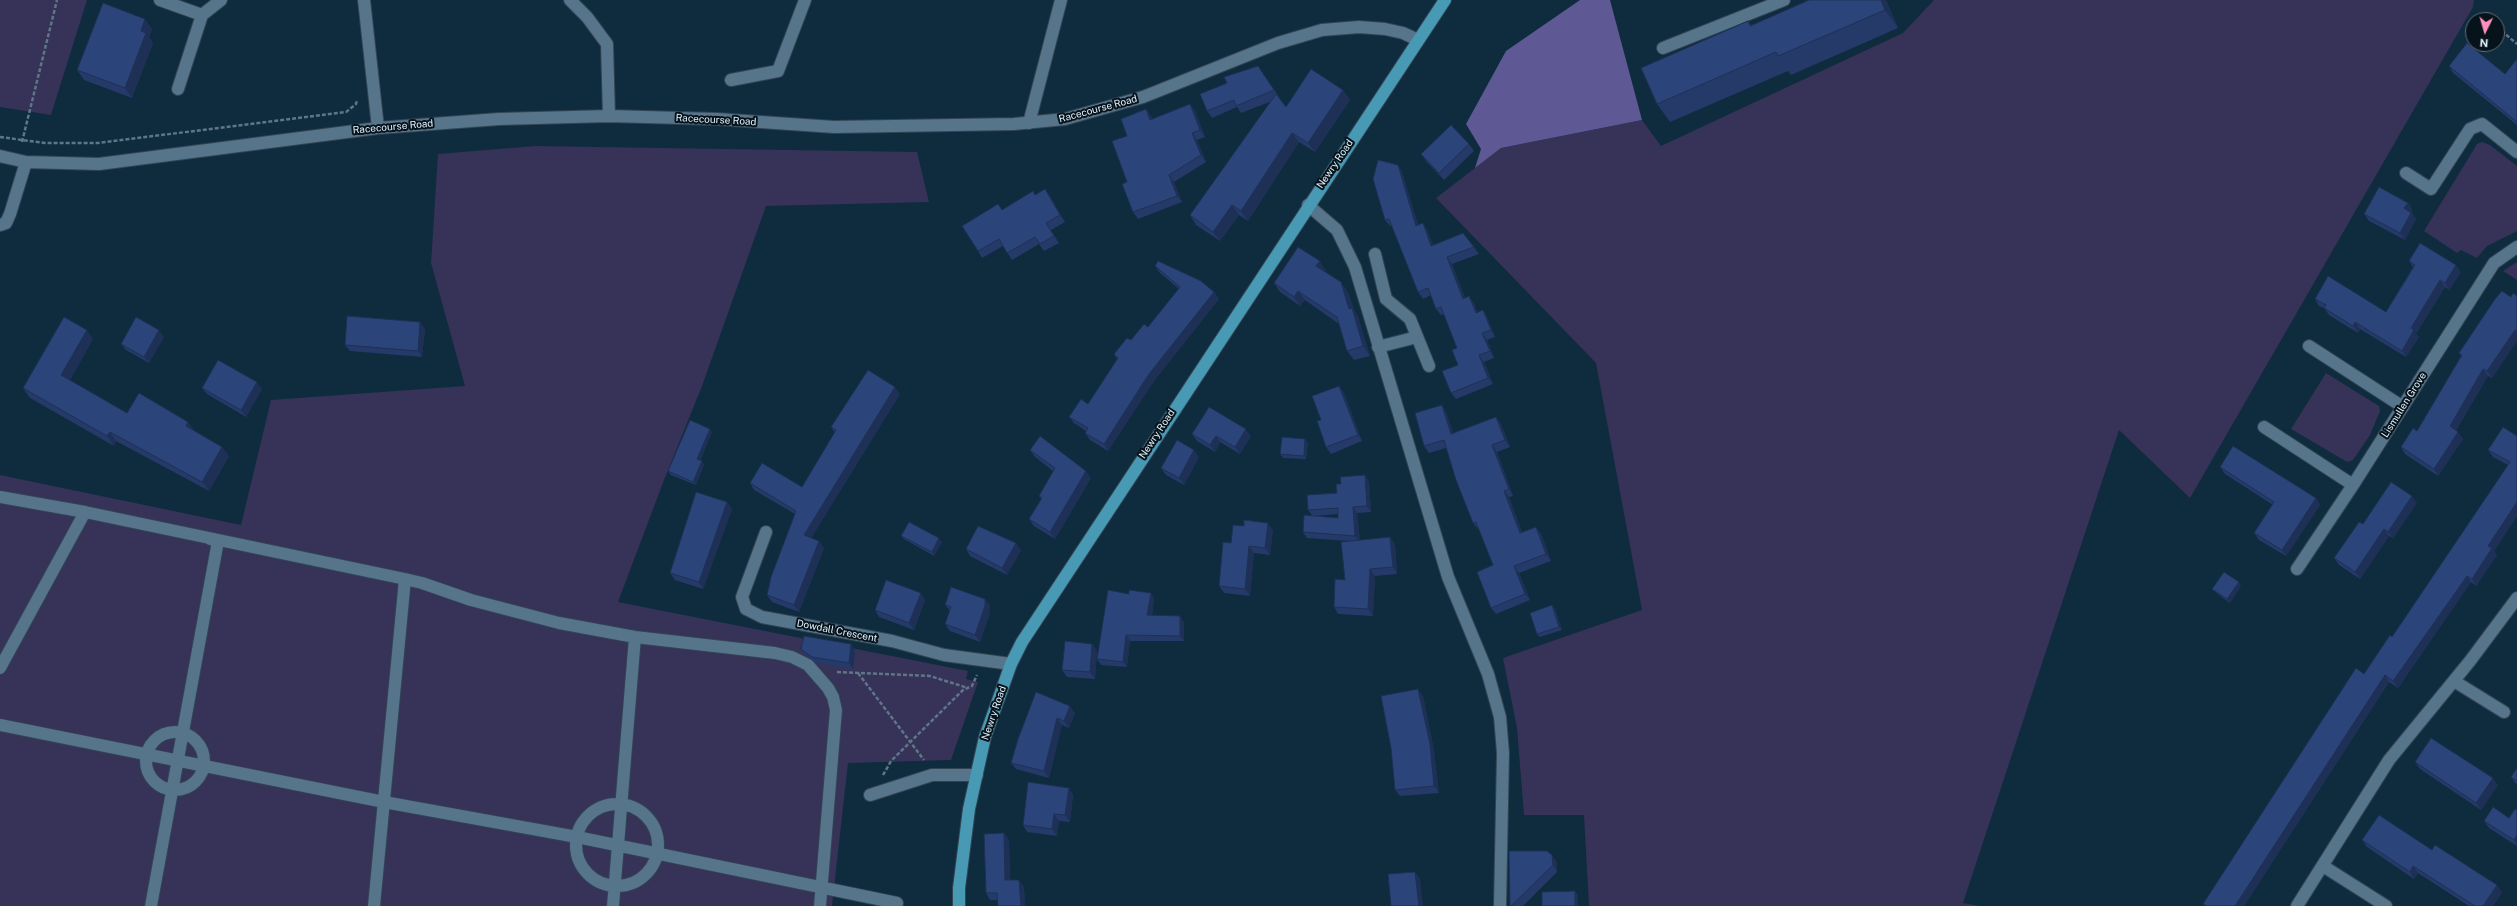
<!DOCTYPE html>
<style>
body{margin:0}
#map{position:relative;width:2517px;height:906px;overflow:hidden;background:#0f2b3e;font-family:"Public Sans",sans-serif}
canvas{display:block}
.north{position:absolute;left:2465px;top:12px;width:40px;height:40px;box-sizing:border-box;background:#07131b;border:1px solid #5f6c76;border-radius:50%;rotate:185deg;font-size:11px;font-weight:700;line-height:16px;text-align:center;color:#e2f2ff}
.north::after{content:'';display:block;margin:auto;width:14px;height:18px;background:#ff8ebb;clip-path:polygon(50% 0,100% 100%,50% 72%,0 100%)}
</style>
<div id="map">
<canvas width="2517" height="906"></canvas>
<div class="north">N</div>
</div>
<script>
const context = document.querySelector('canvas').getContext('2d');
context.lineJoin = 'round';
function paint(path, color) {
  context.fillStyle = color;
  context.fill(path, 'evenodd');
}
function toPath(rows) {
  const path = new Path2D();
  for (const r of rows) {
    if (r.length === 3) {
      path.moveTo(r[0] + r[2], r[1]);
      path.arc(r[0], r[1], r[2], 0, 2 * Math.PI);
      continue;
    }
    path.moveTo(r[0], r[1]);
    for (let i = 2; i < r.length; i += 2) path.lineTo(r[i], r[i + 1]);
  }
  return path;
}
function strokePath(path, color, width, dash) {
  context.strokeStyle = color;
  context.lineWidth = width;
  context.lineCap = dash ? 'butt' : 'round';
  context.setLineDash(dash || []);
  context.stroke(path);
}
function write(font, color, halo, rows, align = 'center') {
  context.font = font + ' "Public Sans",sans-serif';
  context.lineWidth = 4;
  context.setLineDash([]);
  context.textBaseline = 'middle';
  context.strokeStyle = halo;
  context.fillStyle = color;
  for (const [text, x, y, turn = 0] of rows) {
    context.save();
    context.translate(x, y);
    context.rotate((+turn || 0) * Math.PI / 180);
    context.textAlign = isNaN(turn) ? turn : align;
    if (halo) context.strokeText(text, 0, 0);
    context.fillText(text, 0, 0);
    context.restore();
  }
}
const green = toPath([
 [0,0,87,0,51,115,0,107],
 [1934,0,2474,0,2473,7,2190,498,2119,430,1963,903,1981,906,1589,906,1584,815,1524,815,1517,728,1503,658,1642,610,1596,363,1436,198,1501,148,1642,120,1661,146,1903,33],
 [2482,142,2490,145,2517,166,2517,231,2487,246,2477,258,2461,250,2457,253,2424,231,2477,144],
 [535,146,917,152,929,202,766,206,702,386,664,480,618,602,968,671,966,679,978,682,951,760,848,763,832,906,0,906,0,475,241,525,271,400,465,386,431,263,438,154],
 [2517,262,2517,280,2503,271],
 [2326,373,2379,406,2380,411,2370,435,2353,460,2347,462,2291,429]
]);
const forest = toPath([
 [1580,0,1610,0,1642,120,1501,148,1475,168,1481,149,1466,124,1506,51]
]);
const path = toPath([
 [2487,19,2488,20],
 [2497,27,2517,44],
 [0,137,45,143,98,143,346,112,356,104,357,100],
 [22,142,57,0],
 [837,672,930,676,968,688],
 [858,673,924,760],
 [883,775,891,761,963,690,972,686,977,675]
]);
const minor = toPath([
 [160,0,202,15,221,0],
 [364,0,378,128],
 [570,0,587,17,607,44,609,116],
 [1663,48,1784,0],
 [731,80,778,71,805,0],
 [178,89,202,15],
 [1029,123,1061,0],
 [0,156,26,162,99,164,378,128,499,119,609,116,717,119,834,127,1014,124,1065,119,1143,97,1278,43,1322,30,1359,27,1385,29,1403,33,1418,40],
 [2406,173,2431,189,2470,129,2482,124,2517,152],
 [1308,205,1337,230,1355,267,1448,577,1488,674,1500,717,1503,753,1500,906],
 [0,225,6,223,10,214,26,162],
 [1375,254,1386,299,1410,319,1429,366],
 [2309,346,2403,407],
 [1378,347,1417,337],
 [2264,427,2353,485],
 [0,497,85,512],
 [766,532,742,597,746,609,762,617,892,641,944,655,1011,664],
 [2297,569,2353,485,2494,263,2517,247],
 [405,579,422,583,471,600,559,623,635,637,775,653,792,657,808,665,828,688,833,697,836,710,820,906],
 [0,668,85,512,405,579,374,906],
 [2454,681,2504,712],
 [0,725,384,802,577,837,897,903,896,906],
 [175,761,29],
 [870,795,932,775,977,775],
 [617,845,41],
 [2323,866,2386,906],
 [151,906,218,541,210,539],
 [613,906,635,637],
 [2297,906,2389,760,2470,661,2517,598]
]);
const major = toPath([
 [959,906,959,888,969,809,985,737,1011,664,1022,642,1445,0]
]);
const wall = toPath([
 [1886,0,1898,28,1791,75,1788,71,1670,122,1657,104,1748,21,1751,25],
 [152,29,149,37,153,43,132,98,84,80,77,70],
 [2517,59,2517,125,2453,73,2449,66,2505,74],
 [1258,66,1286,107,1343,90,1350,100,1315,152,1299,142,1248,221,1239,215,1220,241,1196,225,1190,215,1272,101,1241,113,1237,107,1212,118,1207,111,1227,83],
 [1190,104,1195,111,1205,137,1197,140,1206,162,1174,182,1182,202,1138,219,1133,212,1127,182,1146,109,1151,116,1152,119],
 [1469,144,1474,151,1444,180,1426,161,1421,154],
 [1398,165,1402,172,1418,225,1423,223,1427,230,1433,245,1474,247,1479,254,1452,264,1465,298,1474,303,1477,312,1483,310,1487,317,1495,337,1487,340,1494,358,1484,362,1493,384,1456,399,1451,393,1458,365,1457,348,1444,314,1441,315,1436,309,1431,295,1423,299,1418,292,1392,226,1390,226,1385,220],
 [1033,191,1035,195,1050,196,1065,222,1051,230,1059,243,1044,251,1039,244,1012,260,1003,246,982,258,978,251,998,204,1002,210],
 [2408,203,2412,209,2411,212,2416,219,2405,240,2369,221,2364,214],
 [2409,261,2461,272,2449,290,2445,287,2416,334,2419,337,2406,357,2360,329,2358,333,2329,315,2324,308,2319,306,2315,299,2386,312,2413,267],
 [1155,266,1214,292,1219,299,1154,381,1108,451,1090,440,1085,433,1086,431,1074,423,1069,417,1088,404,1117,359,1114,354,1148,327,1179,289,1160,273],
 [1326,271,1325,272,1348,292,1354,310,1358,317,1370,356,1354,360,1347,351,1339,324,1305,300,1300,306,1280,292,1274,283],
 [2517,296,2517,341,2492,378,2488,376,2456,430,2463,439,2438,476,2405,454,2401,447,2417,431,2461,356,2459,353,2511,297],
 [425,329,422,357,350,351,345,345],
 [164,337,149,363,126,350,121,344],
 [93,339,70,380,127,413,195,431,222,447,229,456,209,491,116,441,114,446,30,398,23,388],
 [1339,386,1344,393,1362,441,1331,454,1326,447,1321,420],
 [202,388,262,389,246,417,207,394],
 [900,394,811,538,824,548,799,612,772,602,767,595,795,514,754,490,750,483,802,487,835,433,831,427],
 [1446,412,1453,433,1496,417,1501,424,1510,447,1497,452,1513,496,1509,497,1522,532,1541,533,1551,561,1519,573,1530,600,1496,614,1491,608,1493,565,1479,529,1478,529,1473,523,1446,448,1429,453,1424,446],
 [712,432,700,461,704,465,696,485,671,475,668,471],
 [1192,434,1251,436,1240,454,1220,442,1215,452,1197,441],
 [2517,436,2517,516,2494,551,2497,555,2476,586,2471,582,2398,688,2389,682,2244,906,2205,906,2203,904,2364,674,2392,637,2508,465,2493,457,2488,450],
 [1308,443,1306,459,1283,458,1280,454],
 [1030,450,1091,478,1055,539,1034,526,1029,519,1041,499,1039,496,1053,471,1035,457],
 [1199,457,1184,485,1166,475,1161,468],
 [2220,467,2316,498,2320,505,2286,556,2259,540,2254,533,2273,505,2225,474],
 [1365,475,1369,482,1371,512,1357,513,1360,540,1395,544,1397,574,1375,576,1373,616,1338,614,1334,607,1345,580,1349,541,1307,538,1303,532,1312,515,1308,510,1337,493,1341,484],
 [1338,514,1338,518,1315,516],
 [727,502,732,509,703,589,675,580,670,573],
 [2417,503,2393,538,2389,536,2360,579,2339,565,2334,558,2363,524],
 [1273,530,1270,555,1254,553,1250,596,1224,593,1219,586,1231,543],
 [901,536,942,542,934,556,904,539],
 [966,549,1021,550,1007,575,970,556],
 [2241,586,2230,603,2215,592,2212,589],
 [1151,593,1154,599,1152,616,1184,622,1184,641,1130,641,1127,667,1101,665,1097,659,1129,594],
 [985,599,990,606,990,613,980,642,950,631,945,624,950,611,945,605],
 [925,600,914,630,879,617,875,610],
 [1552,605,1555,609,1562,630,1540,637,1537,634],
 [1092,644,1097,651,1095,679,1067,677,1062,670],
 [801,649,855,650,853,669,816,663,805,655],
 [1036,692,1075,713,1069,728,1062,725,1049,778,1016,769,1011,763],
 [1423,696,1434,751,1439,793,1400,796,1395,790],
 [2415,762,2498,785,2481,810,2420,769],
 [2511,777,2517,781,2517,785,2516,784],
 [1069,788,1073,795,1070,822,1059,821,1057,836,1027,832,1023,825],
 [2517,810,2517,846,2489,828,2484,821,2509,818],
 [1004,833,1009,840,1010,880,1024,887,1025,906,998,906,997,900,990,900,986,893],
 [2362,840,2432,850,2502,892,2493,906,2469,906,2418,873,2414,879,2367,847],
 [1509,851,1557,862,1557,872,1523,906,1510,906]
]);
const shadedWall = toPath([
 [1881,0,1886,0,1898,28,1885,10],
 [145,19,152,29,149,37,153,43,132,98,125,88,141,31],
 [1343,90,1350,100,1315,152,1308,143],
 [1190,104,1195,111,1205,137,1200,130],
 [1146,109,1151,116,1155,127,1150,120],
 [1192,133,1197,140,1206,162,1201,155],
 [1292,133,1299,142,1248,221,1241,211],
 [1398,165,1402,172,1421,233,1416,226],
 [1169,175,1174,182,1182,202,1177,196],
 [1045,189,1050,196,1065,222,1060,215],
 [2408,203,2412,209,2409,215,2404,208],
 [1232,205,1239,215,1220,241,1213,232],
 [2411,213,2416,219,2405,240,2400,233],
 [1046,223,1051,230,1059,243,1054,236],
 [1423,223,1427,230,1436,253,1431,246],
 [1447,257,1452,264,1468,305,1463,299],
 [1320,261,1326,271,1323,275,1316,266],
 [2456,265,2461,272,2449,290,2445,283],
 [2440,280,2445,287,2416,334,2419,337,2406,357,2402,351,2411,328],
 [1341,282,1348,292,1354,310,1358,317,1370,356,1363,346,1349,309],
 [1298,291,1305,300,1300,306,1294,297],
 [1214,292,1219,299,1154,381,1108,451,1104,444,1149,374],
 [1469,296,1474,303,1480,319,1476,313],
 [1483,310,1487,317,1495,337,1491,330],
 [420,322,425,329,422,357,418,351],
 [2355,322,2360,329,2358,333,2353,326],
 [87,330,93,339,67,384,61,375],
 [159,330,164,337,149,363,144,357],
 [2515,330,2517,333,2517,341,2492,378,2487,371],
 [1482,333,1487,340,1494,358,1490,351],
 [1479,355,1484,362,1493,384,1488,378],
 [2483,369,2488,376,2455,433,2450,426],
 [257,382,262,389,246,417,241,410],
 [1339,386,1344,393,1362,441,1358,435],
 [895,387,900,394,809,542,804,535],
 [1442,405,1446,412,1456,441,1451,434],
 [1496,417,1501,424,1510,447,1505,440],
 [188,422,195,431,186,426],
 [710,429,712,432,699,463,697,459],
 [1246,429,1251,436,1240,454,1235,447],
 [110,432,116,441,114,446,107,436],
 [2458,432,2463,439,2438,476,2434,469],
 [1216,436,1220,442,1215,452,1210,445],
 [1305,439,1308,443,1306,459,1304,456],
 [1492,445,1497,452,1513,496,1509,489],
 [222,447,229,456,209,491,202,482],
 [1194,450,1199,457,1184,485,1179,478],
 [702,461,704,465,696,485,693,482],
 [1086,471,1091,478,1055,539,1050,532],
 [1365,475,1369,482,1371,512,1367,506],
 [1504,491,1509,497,1525,539,1520,533],
 [2412,496,2417,503,2393,538,2388,532],
 [2316,498,2320,505,2286,556,2282,550],
 [727,502,732,509,703,589,699,582],
 [2517,502,2517,516,2494,551,2497,555,2476,586,2472,579,2488,546],
 [1353,507,1357,513,1360,542,1355,536],
 [1268,523,1273,530,1270,555,1265,548],
 [1536,527,1541,533,1551,561,1546,554],
 [2384,529,2389,536,2360,579,2355,572],
 [1390,537,1395,544,1397,574,1393,567],
 [939,538,942,542,934,556,932,552],
 [819,541,824,548,799,612,794,605],
 [1016,543,1021,550,1007,575,1002,568],
 [1249,546,1254,553,1250,596,1245,589],
 [1514,566,1519,573,1530,600,1525,594],
 [1370,569,1375,576,1373,616,1368,609],
 [2467,576,2471,582,2398,688,2393,681],
 [2239,582,2241,586,2230,603,2227,599],
 [921,593,925,600,914,630,909,623],
 [1151,593,1154,599,1151,621,1147,615],
 [985,599,990,606,990,613,980,642,975,635],
 [1552,605,1555,609,1562,630,1559,627],
 [1180,616,1184,622,1184,641,1180,636],
 [1126,635,1130,641,1127,667,1123,662],
 [851,644,855,650,853,669,849,663],
 [1092,644,1097,651,1095,679,1090,672],
 [2385,675,2389,682,2244,906,2235,906],
 [1418,689,1423,696,1434,751,1439,793,1434,786],
 [1070,706,1075,713,1069,728,1064,721],
 [1057,718,1062,725,1049,778,1044,771],
 [2493,778,2498,785,2481,810,2476,803],
 [1069,788,1073,795,1070,822,1065,815],
 [1054,814,1059,821,1057,836,1052,829],
 [1004,833,1009,840,1010,887,1005,880],
 [2517,835,2517,845,2514,840],
 [1552,855,1557,862,1557,872,1553,865],
 [2413,866,2418,873,2414,879,2410,872],
 [1415,872,1420,878,1423,906,1419,906],
 [1019,880,1024,887,1025,906,1021,906],
 [2497,885,2502,892,2493,906,2483,906],
 [1575,891,1578,895,1578,906,1575,906]
]);
const building = toPath([
 [1809,0,1881,0,1885,10,1778,56,1776,52,1657,104,1641,68,1748,21,1750,26,1809,0],
 [103,3,145,19,141,31,146,33,125,88,77,70,103,3],
 [2467,43,2505,74,2517,59,2517,122,2449,66,2467,43],
 [1258,66,1274,90,1236,106,1234,100,1207,111,1200,94,1227,83,1224,77,1258,66],
 [1311,69,1343,90,1308,143,1292,133,1241,211,1232,205,1213,232,1190,215,1276,94,1286,107,1311,69],
 [1190,104,1200,130,1192,133,1201,155,1169,175,1177,196,1133,212,1122,184,1127,182,1112,141,1127,136,1121,119,1146,109,1150,120,1190,104],
 [1451,125,1469,144,1439,173,1421,154,1451,125],
 [1378,160,1398,165,1416,226,1423,223,1431,246,1463,233,1474,247,1447,257,1463,299,1469,296,1476,313,1483,310,1491,330,1482,333,1490,351,1479,355,1488,378,1451,393,1442,371,1458,365,1452,350,1457,348,1441,307,1436,309,1428,288,1418,292,1389,219,1385,220,1373,179,1378,160],
 [2379,187,2408,203,2404,208,2411,213,2400,233,2364,214,2379,187],
 [1045,189,1060,215,1046,223,1054,236,1040,244,1035,237,1007,253,999,239,978,251,962,226,998,204,1002,210,1033,191,1035,195,1045,189],
 [2420,243,2456,265,2445,283,2440,280,2411,328,2414,330,2402,351,2355,322,2353,326,2324,308,2326,305,2315,299,2328,276,2386,312,2415,265,2409,261,2420,243],
 [1298,247,1320,261,1316,266,1341,282,1349,309,1352,308,1363,346,1347,351,1337,317,1298,291,1294,297,1274,283,1298,247],
 [1158,261,1201,281,1214,292,1149,374,1104,444,1085,433,1088,428,1069,417,1081,399,1088,404,1118,358,1114,354,1127,338,1131,340,1144,324,1148,327,1180,287,1155,266,1158,261],
 [2502,291,2511,297,2513,293,2517,296,2517,331,2515,330,2487,371,2483,369,2450,426,2458,432,2434,469,2401,447,2413,428,2417,431,2462,355,2459,353,2495,299,2502,291],
 [347,316,420,322,418,351,345,345,347,316],
 [64,317,87,330,61,375,127,413,139,393,188,422,186,426,222,447,202,482,110,432,107,436,23,388,64,317],
 [136,317,159,330,144,357,121,344,136,317],
 [218,360,257,382,241,410,202,388,218,360],
 [868,370,895,387,804,535,819,541,794,605,767,595,771,577,796,511,750,483,762,463,802,487,836,430,831,427,868,370],
 [1339,386,1358,435,1326,447,1317,421,1321,420,1312,396,1339,386],
 [1442,405,1451,434,1496,417,1505,440,1492,445,1509,489,1504,491,1520,533,1536,527,1546,554,1514,566,1525,594,1491,608,1477,572,1493,565,1476,522,1473,523,1456,480,1444,440,1424,446,1415,413,1442,405],
 [1209,407,1246,429,1235,447,1216,436,1210,445,1192,434,1209,407],
 [690,420,710,429,697,459,702,461,693,482,668,471,690,420],
 [2503,427,2517,436,2517,502,2488,546,2492,548,2472,579,2467,576,2393,681,2385,675,2235,906,2207,906,2203,904,2356,668,2364,674,2390,635,2392,637,2510,462,2488,450,2503,427],
 [1040,436,1086,471,1050,532,1029,519,1042,498,1039,496,1055,468,1030,450,1040,436],
 [1282,437,1305,439,1304,456,1280,454,1282,437],
 [1177,440,1194,450,1179,478,1161,468,1177,440],
 [2233,446,2316,498,2282,550,2254,533,2274,502,2220,467,2233,446],
 [1365,475,1367,506,1353,507,1355,536,1303,532,1304,515,1338,518,1338,508,1308,510,1307,495,1337,493,1336,484,1341,484,1340,477,1365,475],
 [2391,482,2412,496,2388,532,2384,529,2355,572,2334,558,2359,522,2363,524,2391,482],
 [696,492,727,502,699,582,670,573,696,492],
 [1244,520,1268,523,1265,548,1249,546,1245,589,1219,586,1223,542,1231,543,1233,525,1244,526,1244,520],
 [909,522,939,538,932,552,901,536,909,522],
 [978,526,1016,543,1002,568,966,549,978,526],
 [1390,537,1393,567,1370,569,1368,609,1334,607,1335,579,1345,580,1341,542,1390,537],
 [2224,572,2239,582,2227,599,2212,589,2224,572],
 [886,580,921,593,909,623,875,610,886,580],
 [951,587,985,599,985,606,975,635,945,624,951,607,945,605,951,587],
 [1108,590,1129,594,1129,590,1151,593,1147,615,1180,616,1180,636,1126,635,1123,662,1097,659,1108,590],
 [1552,605,1559,627,1537,634,1530,613,1552,605],
 [804,636,851,644,849,663,812,657,801,649,804,636],
 [1065,641,1092,644,1090,672,1062,670,1065,641],
 [1418,689,1430,744,1434,786,1395,790,1391,748,1381,696,1418,689],
 [1036,692,1070,706,1064,721,1057,718,1044,771,1011,763,1018,739,1036,692],
 [2431,738,2493,778,2476,803,2415,762,2431,738],
 [2517,768,2517,781,2511,777,2517,768],
 [1028,782,1069,788,1065,815,1054,814,1052,829,1023,825,1028,782],
 [2493,807,2509,818,2515,809,2517,810,2517,835,2514,840,2484,821,2493,807],
 [2379,815,2432,850,2435,845,2497,885,2483,906,2475,906,2413,866,2410,872,2362,840,2379,815],
 [1004,833,1005,880,1019,880,1021,906,998,906,997,893,986,893,984,834,1004,833],
 [1509,851,1547,851,1552,855,1553,865,1511,906,1510,906,1509,851],
 [1415,872,1419,906,1391,906,1388,874,1415,872],
 [1575,891,1575,906,1542,906,1542,892,1575,891]
]);
const streetNames = [
 ["Racecourse Road",1098,109,-15],
 ["Racecourse Road",716,120,3],
 ["Racecourse Road",393,127,-5],
 ["Newry Road",1335,164,-56],
 ["Lismullen Grove",2404,405,-58],
 ["Newry Road",1157,434,-57],
 ["Dowdall Crescent",837,631,11],
 ["Newry Road",994,713,-71]
];
paint(green, '#363258');
paint(forest, '#5e5895');
strokePath(minor, '#324454', 14);
strokePath(major, '#324454', 14);
strokePath(path, '#5e7686', 2.5, [4, 2]);
strokePath(minor, '#56748a', 12);
strokePath(major, '#4899b3', 12);
paint(wall, '#253a69');
paint(shadedWall, '#1e3055');
paint(building, '#2b447a');
strokePath(building, '#1e3055', 1);
write('10px', '#e2f2ff', '#07131b', streetNames);
</script>
